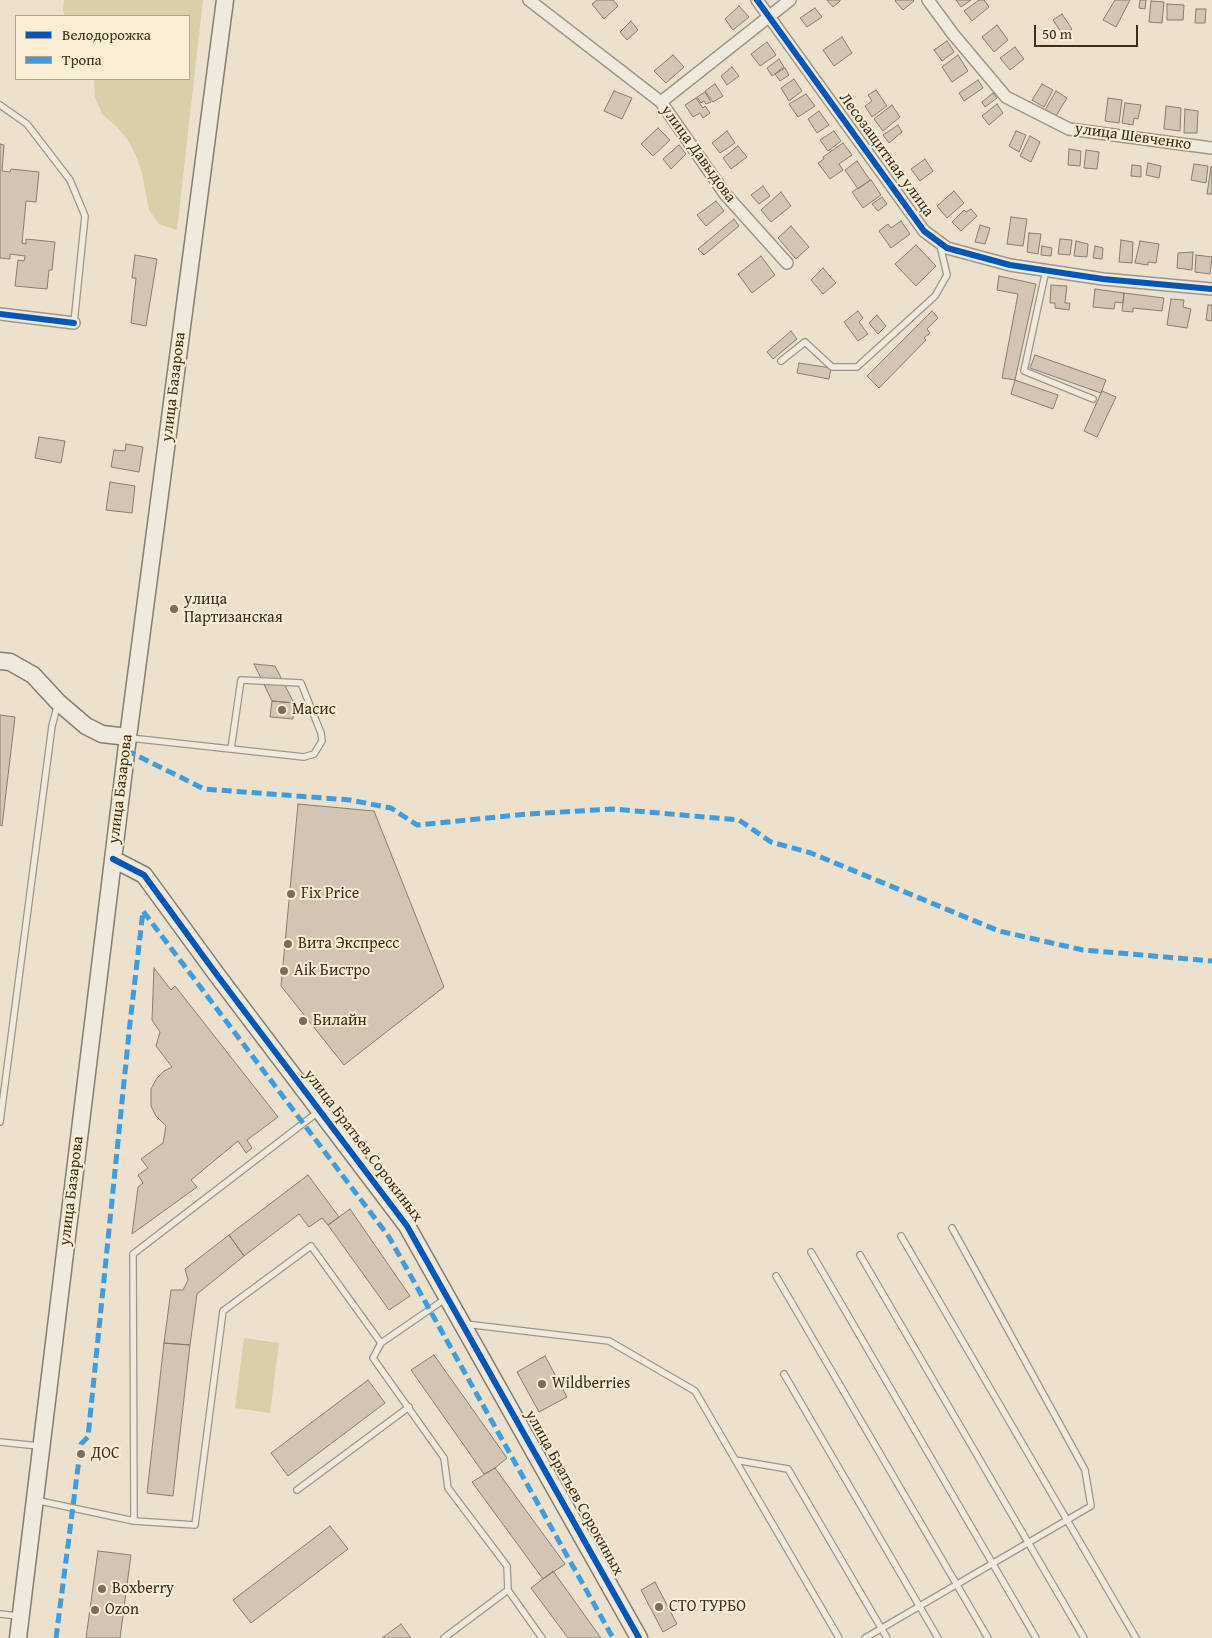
<!DOCTYPE html>
<meta charset="utf-8">
<style>
body{margin:0}
#map{position:relative;width:1212px;height:1638px;overflow:hidden;background:#ece1cc;font-family:"Gentium Book Plus",serif}
canvas{display:block}
.legend{position:absolute;left:15px;top:15px;width:175px;height:65px;box-sizing:border-box;background:#fbeed5;border:1px solid #b0a18a;margin:0;padding:6px 9px;list-style:none;font-size:15px;color:#3f2d1a}
.legend li{display:flex;align-items:center;gap:10px;height:25px}
.legend b{width:25px;border:1px solid #b0a18a}
.scale{position:absolute;left:1034px;top:25px;width:104px;height:22px;box-sizing:border-box;border:2px solid #3f2d1a;border-top:0;padding-left:6px;font-size:15px;line-height:18px;white-space:nowrap;color:#3f2d1a;-webkit-text-stroke:4px #fbeed5;paint-order:stroke}
</style>
<div id="map">
<canvas width="1212" height="1638"></canvas>
<ul class="legend">
<li><b style="height:6px;background:#0057b8"></b>Велодорожка</li>
<li><b style="height:6px;background:#3f9ddf"></b>Тропа</li>
</ul>
<div class="scale">50 m</div>
</div>
<script>
const context = document.querySelector('canvas').getContext('2d');
context.lineJoin = 'round';
function paint(path, color) {
  context.fillStyle = color;
  context.fill(path, 'evenodd');
}
function toPath(rows) {
  const path = new Path2D();
  for (const r of rows) {
    path.moveTo(r[0], r[1]);
    for (let i = 2; i < r.length; i += 2) path.lineTo(r[i], r[i + 1]);
  }
  return path;
}
function strokePath(path, color, width, dash) {
  context.strokeStyle = color;
  context.lineWidth = width;
  context.lineCap = dash ? 'butt' : 'round';
  context.setLineDash(dash || []);
  context.stroke(path);
}
function write(font, color, halo, rows, align = 'center') {
  context.font = font + ' "Gentium Book Plus",serif';
  context.lineWidth = 4;
  context.setLineDash([]);
  context.textBaseline = 'middle';
  context.strokeStyle = halo;
  context.fillStyle = color;
  for (const [text, x, y, turn = 0] of rows) {
    context.save();
    context.translate(x, y);
    context.rotate((+turn || 0) * Math.PI / 180);
    context.textAlign = isNaN(turn) ? turn : align;
    if (halo) context.strokeText(text, 0, 0);
    context.fillText(text, 0, 0);
    context.restore();
  }
}
const green = toPath([
 [64,0,203,0,177,230,159,224,149,210,142,173,136,156,128,140,116,126,102,114,95,97,94,79,189,79,189,16,65,16,63,11],
 [244,1338,279,1343,270,1413,235,1408]
]);
const building = toPath([
 [597,0,613,0,618,6,604,19,592,4,597,0],
 [827,0,840,0,840,1,833,7,827,0],
 [896,0,913,0,914,1,903,10,895,1,896,0],
 [956,0,971,0,961,7,956,0],
 [979,0,984,0,989,7,972,21,964,11,979,0],
 [1115,0,1130,0,1116,27,1103,20,1115,0],
 [1140,0,1146,0,1145,9,1139,8,1140,0],
 [1151,1,1164,2,1162,23,1149,22,1151,1],
 [1167,4,1184,5,1183,20,1167,20,1167,4],
 [739,6,749,17,733,30,725,19,739,6],
 [815,8,822,17,807,27,800,18,815,8],
 [1196,9,1206,9,1205,23,1195,23,1196,9],
 [1062,14,1072,29,1063,35,1053,20,1062,14],
 [631,21,638,30,627,40,620,32,631,21],
 [997,25,1008,40,994,52,982,37,997,25],
 [842,37,852,53,834,66,823,50,842,37],
 [947,41,954,52,942,61,934,50,947,41],
 [767,42,776,55,760,66,751,54,767,42],
 [1015,47,1024,59,1010,70,1000,58,1015,47],
 [673,55,684,67,666,83,654,71,673,55],
 [958,55,968,71,952,82,942,67,958,55],
 [779,59,784,67,772,76,767,68,779,59],
 [732,67,739,76,727,85,721,76,732,67],
 [785,68,789,75,780,81,775,74,785,68],
 [794,79,802,91,789,101,781,88,794,79],
 [978,80,983,88,964,101,959,93,978,80],
 [715,84,723,96,713,102,705,91,715,84],
 [1042,84,1053,90,1044,107,1032,100,1042,84],
 [876,90,887,106,872,117,865,106,872,101,868,95,876,90],
 [614,91,632,98,622,119,604,111,614,91],
 [1056,91,1067,98,1056,116,1045,110,1056,91],
 [705,92,711,102,706,104,704,101,701,103,697,97,705,92],
 [993,93,997,98,985,107,982,102,993,93],
 [806,94,815,106,798,117,789,104,806,94],
 [696,98,703,108,705,106,710,113,703,118,700,113,693,117,685,105,696,98],
 [1108,98,1122,100,1119,123,1105,121,1108,98],
 [1125,103,1141,105,1138,119,1134,118,1133,125,1122,123,1125,103],
 [997,104,1003,113,989,125,982,116,997,104],
 [892,105,900,117,883,131,874,119,892,105],
 [1166,106,1181,108,1180,131,1164,129,1166,106],
 [1185,109,1198,111,1197,133,1184,133,1185,109],
 [819,111,829,125,817,133,808,119,819,111],
 [898,125,902,132,889,143,883,135,898,125],
 [658,128,670,140,653,156,641,144,658,128],
 [727,131,735,143,720,153,712,143,727,131],
 [834,131,841,141,828,151,820,140,834,131],
 [1016,131,1026,135,1019,152,1009,146,1016,131],
 [1030,136,1040,142,1031,162,1020,156,1030,136],
 [843,143,852,155,839,164,843,170,830,179,818,163,824,159,823,157,843,143],
 [0,144,4,145,2,171,10,172,11,169,39,172,36,202,26,201,22,243,26,244,26,239,55,242,52,270,49,270,47,289,15,286,18,260,24,261,25,256,10,254,10,259,0,258,0,144],
 [679,145,686,154,671,169,663,159,679,145],
 [738,146,747,157,731,169,723,158,738,146],
 [1069,149,1081,151,1080,166,1068,165,1069,149],
 [1086,150,1099,152,1097,169,1084,168,1086,150],
 [925,159,933,171,920,181,911,169,925,159],
 [857,161,870,180,858,189,845,170,857,161],
 [1148,163,1161,166,1159,178,1146,175,1148,163],
 [1194,164,1208,166,1206,183,1191,180,1194,164],
 [1132,165,1141,166,1141,177,1131,176,1132,165],
 [1211,167,1212,167,1212,194,1207,194,1211,167],
 [871,180,881,195,863,208,852,192,871,180],
 [763,186,770,196,759,204,751,195,763,186],
 [954,191,964,203,947,218,937,206,954,191],
 [781,192,791,206,771,222,761,210,781,192],
 [882,197,887,204,878,211,872,204,882,197],
 [716,201,724,211,706,226,697,215,716,201],
 [971,209,977,216,961,231,952,222,964,210,966,212,971,209],
 [1011,217,1027,219,1023,246,1007,244,1011,217],
 [734,219,739,226,704,255,698,249,734,219],
 [901,221,910,234,891,248,879,231,888,224,891,228,901,221],
 [980,225,990,228,985,244,975,242,980,225],
 [791,226,809,247,796,259,778,238,791,226],
 [1029,233,1041,234,1038,254,1027,252,1029,233],
 [1060,239,1072,240,1070,255,1058,254,1060,239],
 [1121,240,1133,242,1132,263,1119,262,1121,240],
 [1076,241,1088,244,1087,257,1074,256,1076,241],
 [1140,241,1159,244,1156,263,1148,262,1148,265,1135,263,1140,241],
 [916,245,936,266,916,286,895,264,916,245],
 [1042,246,1052,248,1051,256,1041,255,1042,246],
 [1095,246,1103,248,1102,259,1093,258,1095,246],
 [1193,252,1192,270,1177,268,1178,253,1193,252],
 [135,255,157,259,146,326,131,323,136,278,132,278,135,255],
 [1196,255,1212,257,1210,274,1195,272,1196,255],
 [761,256,775,275,752,293,738,274,761,256],
 [823,268,836,283,823,294,811,280,823,268],
 [999,276,1036,284,1015,380,1002,378,1018,294,997,290,999,276],
 [1051,285,1067,286,1065,303,1070,303,1069,310,1055,308,1055,303,1050,303,1051,285],
 [1095,289,1124,293,1123,303,1115,302,1114,309,1093,307,1095,289],
 [1124,293,1164,298,1162,311,1133,308,1133,312,1122,311,1124,293],
 [1171,299,1184,300,1183,307,1191,309,1187,328,1167,325,1171,299],
 [1208,305,1212,305,1212,321,1206,320,1208,305],
 [858,311,863,318,859,322,868,334,858,341,844,322,858,311],
 [932,311,938,318,927,329,930,333,924,338,926,340,879,388,867,376,932,311],
 [877,315,886,326,878,334,869,323,877,315],
 [791,331,797,339,773,359,767,352,791,331],
 [1035,355,1106,380,1101,393,1030,368,1035,355],
 [799,363,831,368,829,379,797,373,799,363],
 [1015,380,1058,395,1053,409,1011,394,1015,380],
 [1102,391,1116,397,1097,437,1084,431,1102,391],
 [39,437,65,441,61,463,35,458,39,437],
 [126,444,143,447,139,472,111,467,114,450,125,451,126,444],
 [110,482,135,486,132,513,106,510,110,482],
 [254,664,275,666,294,703,272,701,254,664],
 [272,701,294,703,293,719,270,717,272,701],
 [0,715,15,717,2,826,0,825,0,715],
 [298,804,374,811,444,987,344,1065,281,986,298,804],
 [154,968,171,990,175,986,278,1117,247,1140,252,1148,246,1153,238,1141,191,1180,197,1187,132,1234,138,1187,143,1183,138,1175,148,1168,141,1159,163,1143,166,1126,156,1116,151,1106,151,1089,157,1078,164,1071,172,1067,156,1046,160,1032,152,1020,154,968],
 [308,1175,339,1217,328,1225,322,1218,309,1227,299,1214,244,1256,229,1235,308,1175],
 [350,1209,410,1296,389,1310,328,1225,350,1209],
 [229,1235,244,1256,197,1294,190,1345,164,1343,171,1290,183,1290,188,1280,185,1269,229,1235],
 [164,1343,190,1345,173,1496,147,1493,164,1343],
 [434,1355,507,1458,495,1468,484,1474,411,1370,434,1355],
 [545,1356,567,1397,539,1412,517,1372,545,1356],
 [368,1380,385,1403,288,1476,271,1453,368,1380],
 [495,1468,565,1564,543,1579,472,1482,495,1468],
 [330,1526,348,1549,251,1623,233,1600,330,1526],
 [98,1551,131,1555,120,1638,86,1638,98,1551],
 [553,1571,601,1638,568,1638,531,1588,553,1571],
 [655,1582,677,1624,663,1632,641,1590,655,1582],
 [401,1624,411,1638,382,1638,401,1624]
]);
const lane = toPath([
 [0,105,27,124,70,180,85,216,74,323],
 [1046,270,1024,371,1093,399],
 [781,361,805,342,832,367,857,367,935,296,947,275,940,245],
 [130,738,304,757,314,754,322,741,321,733,301,683,241,680,231,749],
 [0,1122,52,726,58,703],
 [901,1236,1136,1638],
 [811,1252,1036,1638],
 [860,1255,1084,1638],
 [776,1276,988,1638],
 [465,1324,609,1341,695,1391,839,1638],
 [381,1343,373,1358,444,1458,448,1488,507,1566,508,1590],
 [784,1374,938,1638],
 [0,1442,39,1446],
 [735,1460,788,1469,887,1638],
 [297,1490,409,1407],
 [35,1500,134,1521,195,1525,223,1311,311,1246,381,1343,445,1299],
 [134,1521,133,1254,318,1112],
 [0,1614,18,1616],
 [444,1638,508,1590,542,1638],
 [865,1638,1091,1506,1085,1470,952,1228]
]);
const street = toPath([
 [529,0,661,102,725,194,787,263],
 [757,0,924,231,947,248,1010,265,1103,279,1212,289],
 [928,0,953,34,1006,97,1069,129,1212,148],
 [661,102,790,0],
 [0,314,74,323]
]);
const secondary = toPath([
 [0,661,10,662,33,675,58,702,86,726,102,734,128,737],
 [113,859,144,875,217,975,407,1226,639,1638],
 [18,1638,128,737,225,0]
]);
const quiet = toPath([
 [126,750,204,789,350,800,391,808,417,825,528,814,613,809,739,820,771,842,811,853,999,931,1083,950,1212,961],
 [56,1638,81,1444,88,1437,130,1023,143,911,389,1237,613,1638]
]);
const cycleway = toPath([
 [757,0,924,231,947,248,1010,265,1103,279,1212,289],
 [0,314,74,323],
 [113,859,144,875,217,975,407,1226,639,1638]
]);
const markers = [
 [174,609,5,"#7c6c58"],
 [282,710,5,"#7c6c58"],
 [291,894,5,"#7c6c58"],
 [288,944,5,"#7c6c58"],
 [284,971,5,"#7c6c58"],
 [303,1021,5,"#7c6c58"],
 [542,1384,5,"#7c6c58"],
 [81,1454,5,"#7c6c58"],
 [102,1589,5,"#7c6c58"],
 [659,1607,5,"#7c6c58"],
 [95,1610,5,"#7c6c58"]
];
const streetNames = [
 ["улица Шевченко",1133,137,8],
 ["улица Давыдова",698,154,54],
 ["Лесозащитная улица",886,155,54],
 ["улица Базарова",174,387,-83],
 ["улица Базарова",121,789,-83],
 ["улица Братьев Сорокиных",363,1146,53],
 ["улица Базарова",72,1191,-83],
 ["улица Братьев Сорокиных",574,1493,61]
];
const poiNames = [
 ["улица",184,600],
 ["Партизанская",184,618],
 ["Масис",292,710],
 ["Fix Price",301,894],
 ["Вита Экспресс",298,944],
 ["Aik Бистро",294,971],
 ["Билайн",313,1021],
 ["Wildberries",552,1384],
 ["ДОС",91,1454],
 ["Boxberry",112,1589],
 ["СТО ТУРБО",669,1607],
 ["Ozon",105,1610]
];
paint(green, '#d7d0a9');
paint(building, '#d4c4b4');
strokePath(building, '#867e71', 1);
strokePath(lane, '#9f9688', 8);
strokePath(street, '#9f9688', 14);
strokePath(secondary, '#867e71', 19);
strokePath(lane, '#efe9de', 5.5);
strokePath(street, '#efe9de', 11);
strokePath(secondary, '#efe9de', 16);
strokePath(quiet, '#3f9ddf', 5, [10, 5]);
strokePath(cycleway, '#0057b8', 6);
for (const [x, y, r, color] of markers) {
  const dot = new Path2D();
  dot.arc(x, y, r, 0, 2 * Math.PI);
  context.fillStyle = color;
  context.fill(dot);
  strokePath(dot, '#fbeed5', 2);
}
write('16px', '#3f2d1a', '#fbeed5', streetNames);
write('16px', '#3f2d1a', '#fbeed5', poiNames, 'left');
</script>
